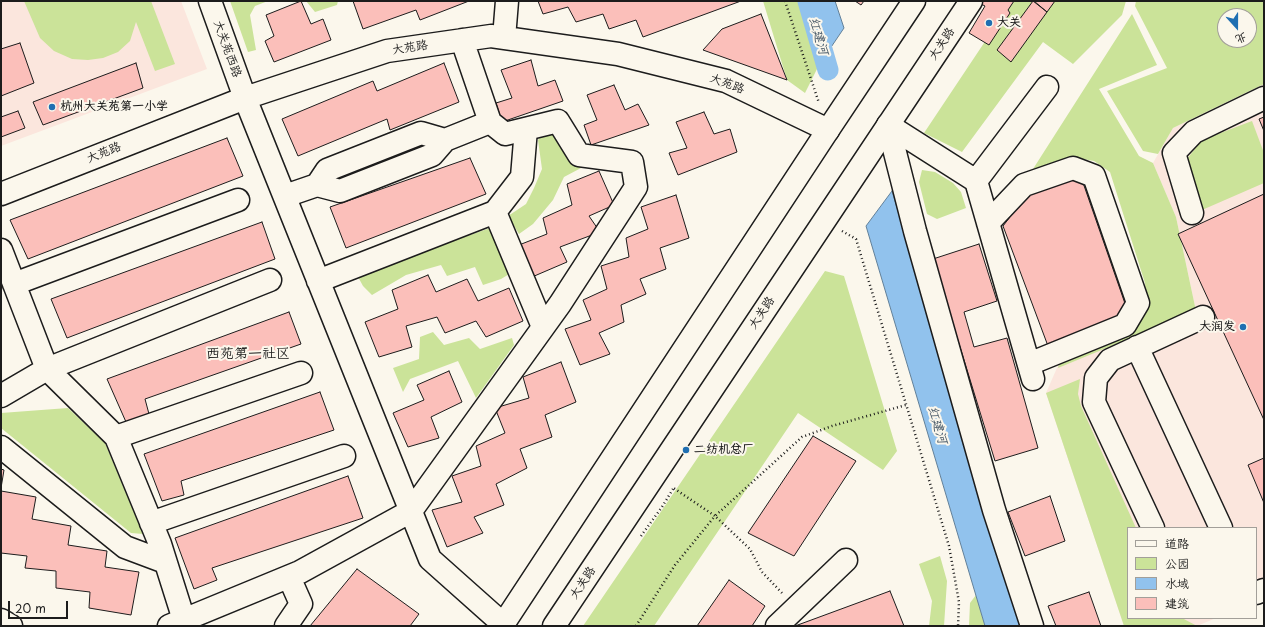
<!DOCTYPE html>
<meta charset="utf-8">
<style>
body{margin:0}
#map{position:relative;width:1265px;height:627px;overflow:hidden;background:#fbf7ec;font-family:"Playpen Sans","LXGW WenKai TC",sans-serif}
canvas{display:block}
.frame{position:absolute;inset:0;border:2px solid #1c1c1c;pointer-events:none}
.legend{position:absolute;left:1127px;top:527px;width:130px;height:92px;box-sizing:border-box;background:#fbf7ec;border:1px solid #a29f99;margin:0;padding:5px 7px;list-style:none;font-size:12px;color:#1c1c1c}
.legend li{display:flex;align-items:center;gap:8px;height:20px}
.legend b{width:20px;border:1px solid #a29f99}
.north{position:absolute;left:1217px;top:8px;width:40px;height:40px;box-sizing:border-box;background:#fbf7ec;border:1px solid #a29f99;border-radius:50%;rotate:159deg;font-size:11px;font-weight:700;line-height:16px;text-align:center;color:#1c1c1c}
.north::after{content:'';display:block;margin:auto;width:14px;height:18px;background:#1f6fb2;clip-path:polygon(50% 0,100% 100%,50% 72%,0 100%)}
.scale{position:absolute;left:8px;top:601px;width:60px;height:18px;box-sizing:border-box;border:2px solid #1c1c1c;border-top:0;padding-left:5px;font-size:12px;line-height:14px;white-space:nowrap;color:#1c1c1c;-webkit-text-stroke:3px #fbf7ec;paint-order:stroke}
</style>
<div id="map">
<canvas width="1265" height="627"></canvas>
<div class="frame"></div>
<ul class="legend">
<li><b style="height:5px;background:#fbf7ec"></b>道路</li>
<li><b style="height:11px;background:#cbe399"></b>公园</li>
<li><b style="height:11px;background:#91c2ed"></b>水域</li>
<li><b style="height:11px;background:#fbbfba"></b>建筑</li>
</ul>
<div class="north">北</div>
<div class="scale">20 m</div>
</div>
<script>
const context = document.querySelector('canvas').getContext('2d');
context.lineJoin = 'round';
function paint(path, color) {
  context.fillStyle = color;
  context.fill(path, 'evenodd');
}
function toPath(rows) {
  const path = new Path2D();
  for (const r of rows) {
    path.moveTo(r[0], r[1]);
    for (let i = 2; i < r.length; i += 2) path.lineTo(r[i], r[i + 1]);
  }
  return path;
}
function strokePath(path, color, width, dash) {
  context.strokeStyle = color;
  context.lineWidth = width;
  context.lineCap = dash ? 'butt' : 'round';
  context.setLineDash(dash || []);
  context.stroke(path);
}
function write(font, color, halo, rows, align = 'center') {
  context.font = font + ' "Playpen Sans","LXGW WenKai TC",sans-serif';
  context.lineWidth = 4;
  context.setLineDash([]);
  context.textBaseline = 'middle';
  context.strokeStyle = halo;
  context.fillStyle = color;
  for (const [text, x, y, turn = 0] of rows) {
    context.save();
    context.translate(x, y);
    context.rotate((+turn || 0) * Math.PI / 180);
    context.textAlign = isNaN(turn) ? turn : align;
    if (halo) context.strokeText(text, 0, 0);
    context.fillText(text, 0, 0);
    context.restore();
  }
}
const built = toPath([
 [1,1,181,1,207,69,1,146],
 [1264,84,1264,598,1256,601,1256,528,1128,528,1128,618,1216,618,1197,626,1124,626,1046,393,1060,361,1196,311,1176,217,1153,163,1173,128]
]);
const green = toPath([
 [24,1,151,1,175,64,155,71,136,22,130,41,118,52,103,58,88,60,72,59,54,51,40,38],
 [230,1,268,1,255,6,250,15,256,50,248,52],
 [306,1,338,1,337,5,315,12],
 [763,1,800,1,819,65,805,93,787,80],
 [1012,1,1126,1,1122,15,1073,64,1043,42,962,152,924,133],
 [1136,1,1264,1,1264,84,1173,128,1158,154,1143,151,1107,91,1167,68,1135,6],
 [1225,16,1249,16,1249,40,1225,40],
 [1132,14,1157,65,1099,89,1139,156,1153,163,1176,217,1196,311,1058,368,1060,361,1146,302,1145,283,1110,172,1094,161,1077,158,1060,160,1033,169],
 [1252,121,1264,153,1264,183,1202,210,1186,160,1202,140],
 [544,133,555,134,567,159,581,168,564,177,553,200,533,224,519,234,508,216,526,204,534,188,542,169,538,140],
 [422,142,427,150,340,183,331,179],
 [922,170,935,172,953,183,961,192,966,208,937,219,927,214,919,182],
 [490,228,498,236,511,273,501,279,483,285,475,267,447,276,441,265,406,275,372,295,363,286,357,275],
 [825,271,844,276,897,451,883,470,798,413,654,626,583,626],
 [433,332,444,345,469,338,480,349,512,338,514,345,476,398,458,361,410,379,403,392,393,368,419,359,420,337],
 [1080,379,1078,394,1081,406,1136,528,1128,528,1128,618,1182,618,1197,626,1124,626,1046,393],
 [68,408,105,443,143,534,131,533,1,428,1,413],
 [940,556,947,581,944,626,929,626,932,601,919,564],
 [976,595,985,626,969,626,970,603]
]);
const water = toPath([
 [800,1,835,1,844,28,819,65,800,1],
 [892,191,967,438,1026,626,985,626,866,226,892,191]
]);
const canal = toPath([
 [808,1,828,70]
]);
const building = toPath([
 [301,1,311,24,323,19,331,40,274,62,265,41,274,36,266,15,301,1],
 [353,1,469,1,420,20,416,10,363,29,353,1],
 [538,1,741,1,643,37,636,20,609,29,603,14,576,22,568,7,543,14,538,1],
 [855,1,864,1,861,5,855,1],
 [975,1,1014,1,1008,10,1010,13,989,45,969,33,985,6,975,1],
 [1033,1,1047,12,1011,62,997,50,1033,1],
 [1034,1,1055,1,1047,12,1034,1],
 [761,14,787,80,703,50,722,29,761,14],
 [20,43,34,83,1,96,1,49,20,43],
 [531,60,538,86,555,80,563,101,502,122,496,103,512,98,501,70,531,60],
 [136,63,143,88,43,125,33,102,136,63],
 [444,63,459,102,390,130,387,119,298,156,282,119,373,81,377,91,444,63],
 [614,85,625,110,638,104,649,125,591,145,584,125,597,120,587,95,614,85],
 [18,111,25,128,1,137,1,117,18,111],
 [704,112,714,134,730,129,737,152,678,175,669,153,687,148,676,122,704,112],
 [1264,117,1264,131,1259,119,1264,117],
 [227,138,243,176,28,259,10,220,227,138],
 [470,158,486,194,346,248,330,207,470,158],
 [599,171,614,205,589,216,600,232,560,247,567,262,532,277,519,245,547,234,543,218,572,205,567,184,599,171],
 [1080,174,1129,315,1048,346,1003,226,1027,195,1080,174],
 [1264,194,1264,420,1178,234,1264,194],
 [676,195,689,238,660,248,666,269,640,279,646,294,621,305,624,322,599,333,610,354,580,365,565,329,591,320,583,300,607,289,601,266,629,257,626,238,648,229,641,207,676,195],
 [262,222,275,259,67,338,51,299,262,222],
 [979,244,997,301,964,312,974,347,1007,338,1038,448,995,461,933,259,979,244],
 [428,275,436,292,467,279,478,301,509,288,523,321,486,337,476,321,445,333,437,317,406,326,412,347,379,357,365,322,398,309,392,290,428,275],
 [289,312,301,344,145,399,149,414,126,422,107,379,289,312],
 [561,362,576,402,545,415,552,437,520,449,527,468,496,484,504,505,474,517,483,533,447,547,432,510,462,502,452,476,481,466,476,446,505,433,495,408,529,398,523,377,561,362],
 [449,371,462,402,431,417,439,438,408,447,393,413,424,400,417,385,449,371],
 [320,392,334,430,181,481,184,495,162,501,144,454,320,392],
 [813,436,856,461,794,556,748,533,813,436],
 [1264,458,1264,503,1248,465,1264,458],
 [1,469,4,470,1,488,1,469],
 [348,476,363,518,212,568,217,580,194,589,175,538,348,476],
 [1,491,36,497,32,519,71,526,68,545,107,551,105,567,139,572,131,615,89,608,90,592,56,588,56,571,25,568,27,556,1,553,1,491],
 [1050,496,1065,541,1025,556,1008,512,1050,496],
 [357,569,419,614,410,626,310,626,357,569],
 [729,580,765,606,752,626,697,626,729,580],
 [890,591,904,626,795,626,890,591],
 [1089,592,1101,626,1056,626,1048,606,1089,592]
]);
const path = toPath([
 [785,1,819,103],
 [842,231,856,239,949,546,959,602,958,626],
 [641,536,662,507,673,489],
 [782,593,762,572,750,549,715,516,802,437,832,426,906,405],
 [636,626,675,565,715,516,672,487]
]);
const minor = toPath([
 [210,1,245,98,430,559,503,624],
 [504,38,507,1],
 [888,125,915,231,994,510,1032,626],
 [888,125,976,181],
 [317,185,327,170,421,133,445,140],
 [1,194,245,98,387,51,491,36,618,54,726,81,828,130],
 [285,196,317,185,340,191,432,155,445,140,490,122],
 [495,212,543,327],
 [1192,213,1174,153,1194,132,1264,98],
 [988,223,1024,185,1073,168,1094,176,1138,303,1125,325,1029,364],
 [1,250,47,369,116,437,160,544,184,620],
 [318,281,495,212,522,177,526,129],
 [14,284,238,200],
 [1137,347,1221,528],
 [1033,379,976,181,1047,87],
 [1,396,47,369,270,280],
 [116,437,301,373],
 [1,447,125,547,165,562],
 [151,523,344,456],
 [1153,528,1094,402,1096,378,1110,360,1203,317],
 [1256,593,1264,590],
 [1,620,11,626],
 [169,626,300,572,411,511,560,304,636,187,632,162,579,155,558,121,505,134,490,122,462,40],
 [286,626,301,604,289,577],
 [777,626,846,560]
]);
const major = toPath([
 [502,626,828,130,914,1],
 [554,626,971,1]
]);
const markers = [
 [989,23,4,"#1f6fb2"],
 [52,107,4,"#1f6fb2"],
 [1243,327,4,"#1f6fb2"],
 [686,450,4,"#1f6fb2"]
];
const poiNames = [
 ["大关",997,23],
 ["杭州大关苑第一小学",60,107],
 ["大润发",1235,327,"right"],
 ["二纺机总厂",694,450]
];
const streetNames = [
 ["大关路",942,44,-56],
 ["大苑路",410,48,-9],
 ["大关苑西路",227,49,70],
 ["大苑路",727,84,20],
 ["大苑路",104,153,-22],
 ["大关路",762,313,-56],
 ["大关路",583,583,-56]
];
const waterNames = [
 ["红建河",818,36,73],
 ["红建河",937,425,73]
];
const quarterNames = [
 ["西苑第一社区",248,354]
];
paint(built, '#fbe6dd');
paint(green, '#cbe399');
paint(water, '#91c2ed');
strokePath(water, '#628099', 1);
strokePath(canal, '#91c2ed', 21);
paint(building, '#fbbfba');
strokePath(building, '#1c1c1c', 1);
strokePath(minor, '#1c1c1c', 25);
strokePath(major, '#1c1c1c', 25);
strokePath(path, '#1c1c1c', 2.5, [1, 3]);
strokePath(minor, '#fbf7ec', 22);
strokePath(major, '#fbf7ec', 22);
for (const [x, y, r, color] of markers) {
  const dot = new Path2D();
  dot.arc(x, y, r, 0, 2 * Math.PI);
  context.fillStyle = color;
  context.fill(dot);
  strokePath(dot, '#fbf7ec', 1.5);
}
write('bold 12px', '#1c1c1c', '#fbf7ec', poiNames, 'left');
write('12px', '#1c1c1c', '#fbf7ec', streetNames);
write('italic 13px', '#455665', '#fbf7ec', waterNames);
write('14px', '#1c1c1c', '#fbf7ec', quarterNames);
</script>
